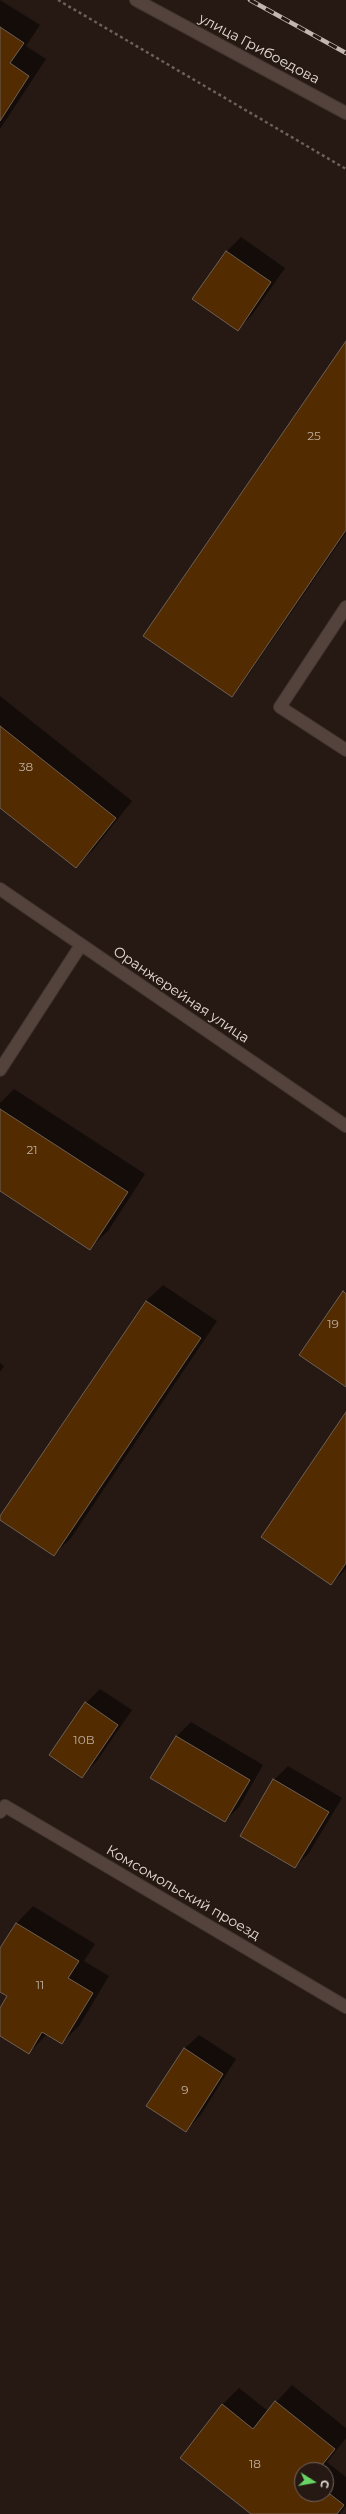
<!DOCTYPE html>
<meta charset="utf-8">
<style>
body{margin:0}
#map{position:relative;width:346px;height:2514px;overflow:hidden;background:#261812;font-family:Montserrat,sans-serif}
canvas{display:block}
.north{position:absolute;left:294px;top:2462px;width:40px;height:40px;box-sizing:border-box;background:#261812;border:1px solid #726560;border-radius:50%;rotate:101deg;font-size:11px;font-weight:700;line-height:16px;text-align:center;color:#e3d9d4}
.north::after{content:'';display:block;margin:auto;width:14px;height:18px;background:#67d465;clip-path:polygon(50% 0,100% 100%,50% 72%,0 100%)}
</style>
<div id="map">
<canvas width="346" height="2514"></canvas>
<div class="north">С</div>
</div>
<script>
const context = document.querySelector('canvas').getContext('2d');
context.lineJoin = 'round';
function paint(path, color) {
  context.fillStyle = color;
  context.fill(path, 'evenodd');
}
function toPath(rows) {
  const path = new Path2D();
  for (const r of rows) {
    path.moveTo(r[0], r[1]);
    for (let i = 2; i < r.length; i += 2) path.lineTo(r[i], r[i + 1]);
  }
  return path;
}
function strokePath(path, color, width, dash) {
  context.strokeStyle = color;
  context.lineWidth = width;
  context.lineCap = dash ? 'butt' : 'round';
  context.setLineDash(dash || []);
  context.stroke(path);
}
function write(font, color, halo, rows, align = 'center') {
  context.font = font + ' Montserrat,sans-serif';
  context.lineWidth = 3;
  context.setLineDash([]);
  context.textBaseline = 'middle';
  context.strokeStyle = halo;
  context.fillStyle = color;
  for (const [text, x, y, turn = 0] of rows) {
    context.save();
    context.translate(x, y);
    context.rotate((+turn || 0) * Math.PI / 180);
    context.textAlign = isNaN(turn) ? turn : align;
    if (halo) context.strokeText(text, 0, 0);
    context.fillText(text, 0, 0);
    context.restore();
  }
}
const shadow = toPath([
 [0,0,40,25,26,46,46,59,0,129],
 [241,237,285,268,252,315,238,329,194,299,227,251],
 [346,343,346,533,240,687,232,696],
 [0,696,132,801,93,850,76,867,0,807],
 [14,1089,145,1174,108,1231,90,1248,0,1190,0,1103],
 [163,1285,217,1321,71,1538,54,1555,0,1518,146,1301],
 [0,1363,4,1366,0,1372],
 [346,1414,346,1569,331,1584],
 [100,1689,132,1710,96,1762,82,1776,86,1703],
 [191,1722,263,1765,239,1807,225,1821,177,1736],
 [288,1766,342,1798,309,1853,295,1867,274,1780],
 [33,1906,95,1944,84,1961,109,1976,79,2026,62,2043,47,2034,29,2053,0,2035,0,2010,9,1996,0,1991,0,1950,17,1923],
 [199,2035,236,2059,200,2116,186,2130,184,2049],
 [292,2385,346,2428,346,2438,327,2462,346,2477,346,2506,340,2514,253,2514,222,2405,239,2388,268,2411],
 [302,2470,326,2470,326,2494,302,2494]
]);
const building = toPath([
 [0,27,24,43,10,63,29,76,0,121,0,27],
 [226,251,271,282,238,331,192,299,226,251],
 [346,341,346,530,232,697,143,636,346,341],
 [0,726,116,818,76,868,0,808,0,726],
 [0,1109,128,1192,90,1250,0,1191,0,1109],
 [343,1291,346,1294,346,1387,299,1355,343,1291],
 [146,1301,201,1338,54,1556,0,1520,0,1516,146,1301],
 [346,1412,346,1563,331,1585,261,1537,346,1412],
 [85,1702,118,1725,82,1778,49,1755,85,1702],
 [176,1736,250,1780,225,1822,150,1778,176,1736],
 [273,1779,329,1812,295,1868,240,1836,273,1779],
 [16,1923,79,1961,68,1978,93,1993,62,2044,42,2032,29,2054,0,2036,0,2008,7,1996,0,1992,0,1948,16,1923],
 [184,2048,223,2074,186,2132,146,2106,184,2048],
 [275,2401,335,2449,318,2470,302,2470,302,2494,326,2494,326,2491,344,2505,337,2514,251,2514,180,2458,222,2404,253,2429,275,2401]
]);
const path = toPath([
 [58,0,346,169]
]);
const minor = toPath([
 [136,0,346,113],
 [346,607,280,707,346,750],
 [0,889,346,1126],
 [0,1070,81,945],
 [0,1812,5,1806,346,2007]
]);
const rail = toPath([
 [250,0,346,53]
]);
const numberNames = [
 ["25",314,436],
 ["38",26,767],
 ["21",32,1150],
 ["19",333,1324],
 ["10В",84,1740],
 ["11",40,1985],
 ["9",185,2090],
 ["18",255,2464]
];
const streetNames = [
 ["улица Грибоедова",259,49,28],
 ["Оранжерейная улица",181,995,34],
 ["Комсомольский проезд",183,1893,30]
];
paint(shadow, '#0007');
paint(building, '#522b00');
strokePath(building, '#6e6054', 1);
strokePath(minor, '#3e332f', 14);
strokePath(path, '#6d605a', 2.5, [3, 3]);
strokePath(minor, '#53433c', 12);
strokePath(rail, '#c1b6b1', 4.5);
strokePath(rail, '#261812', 3, [9]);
write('12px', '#bfae9f', null, numberNames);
write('14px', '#e3d9d4', '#261812', streetNames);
</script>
